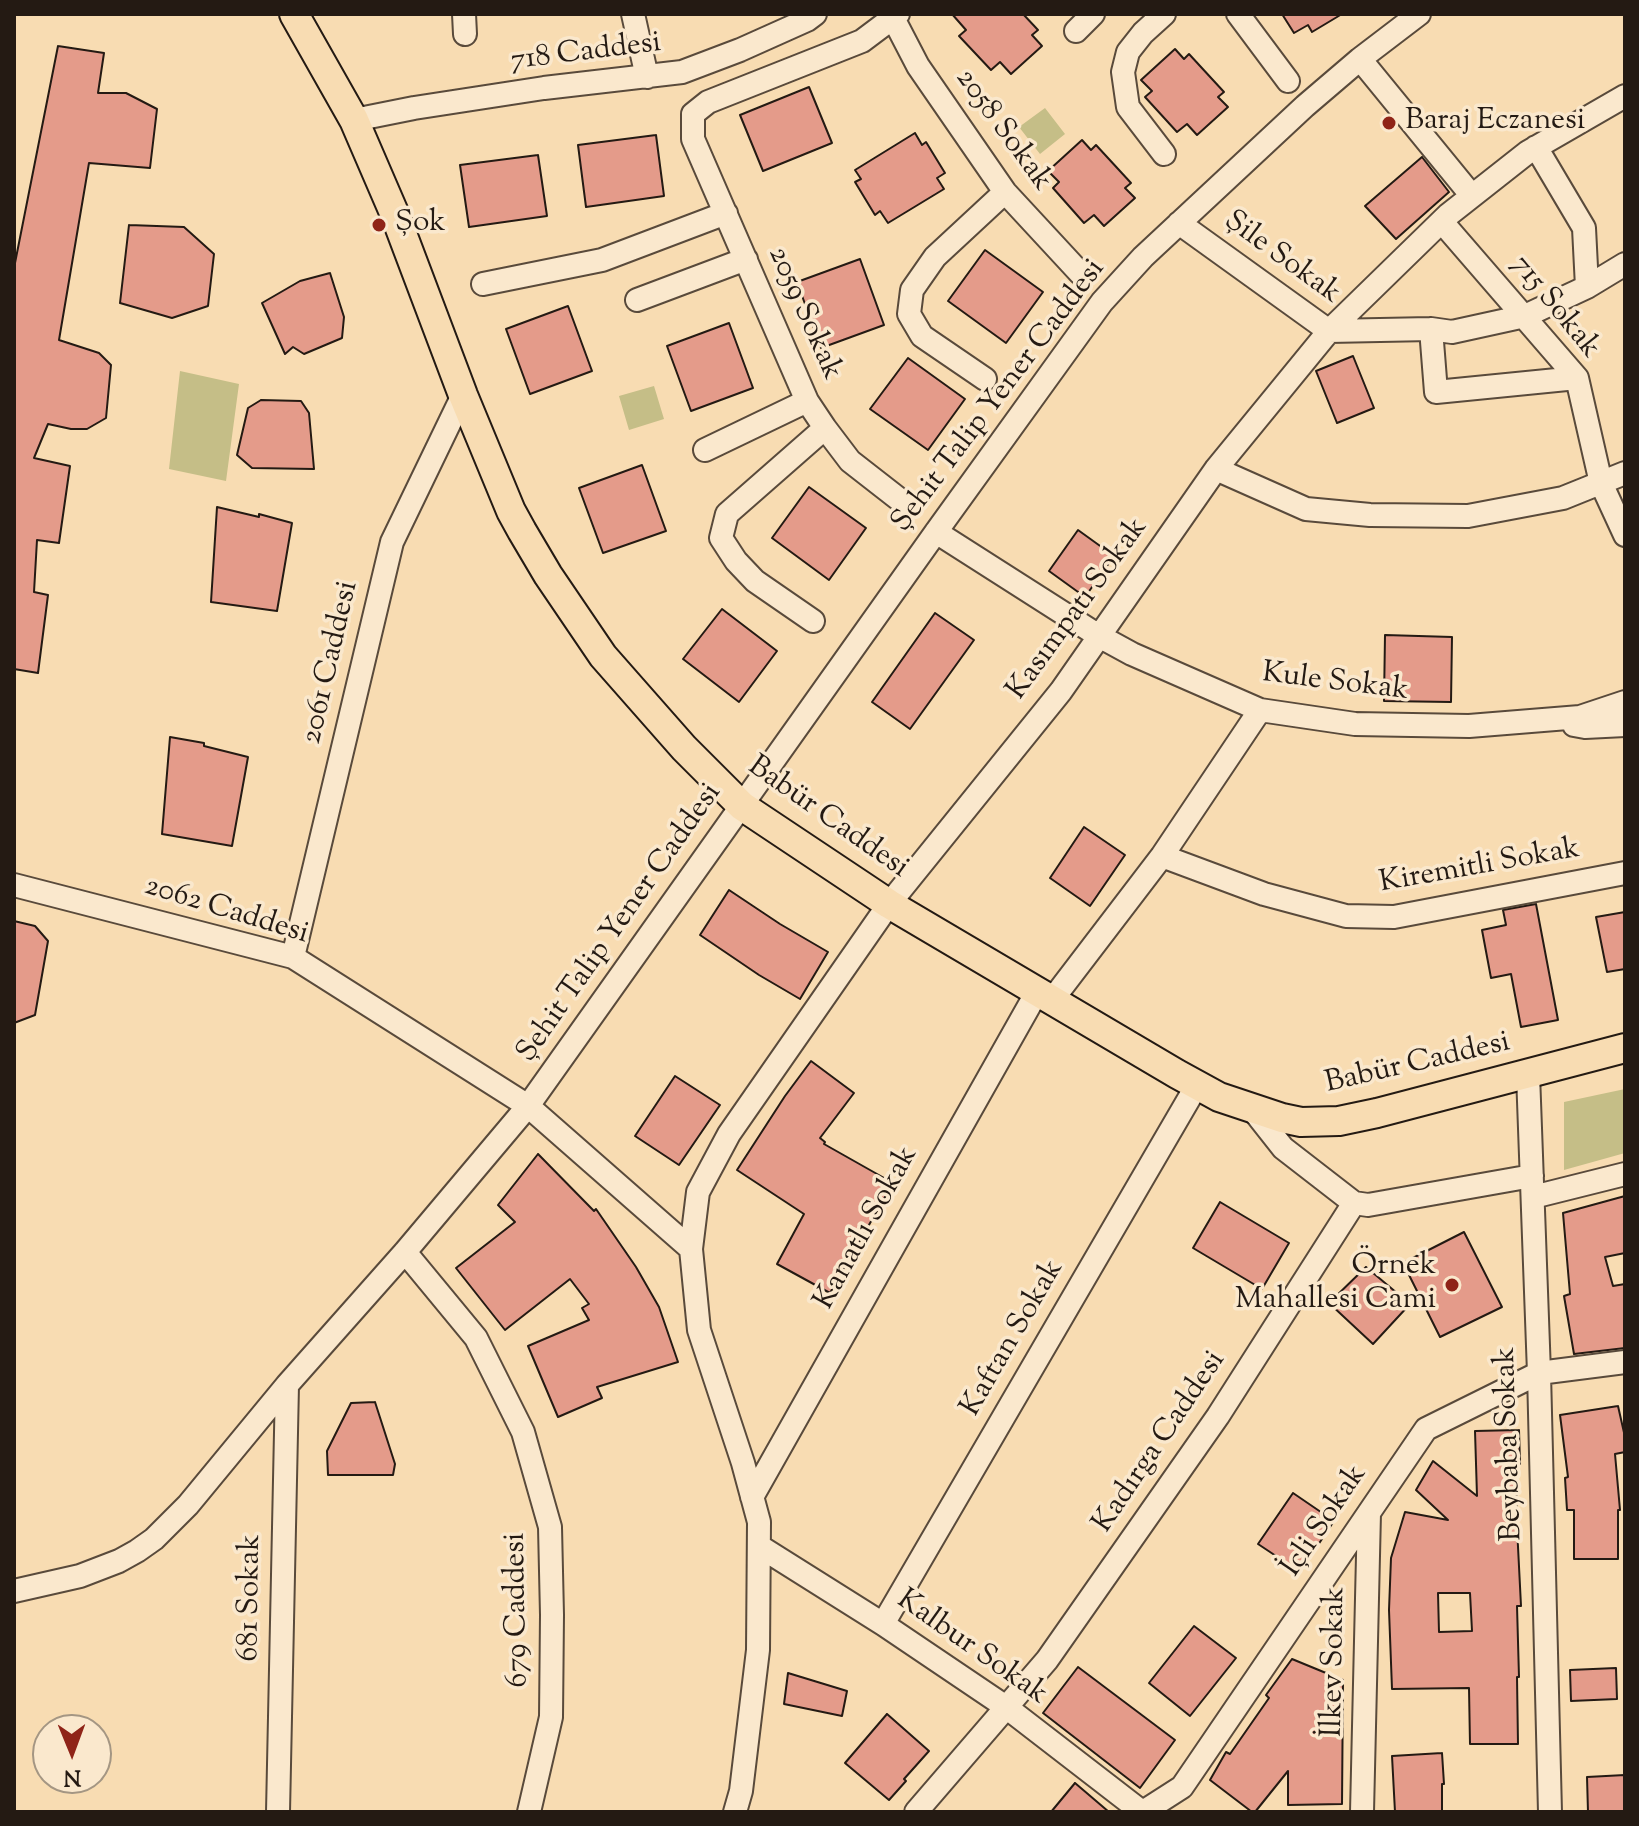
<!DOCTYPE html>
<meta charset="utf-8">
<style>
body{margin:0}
#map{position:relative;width:1639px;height:1826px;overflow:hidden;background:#f8dcb2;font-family:"Sorts Mill Goudy",serif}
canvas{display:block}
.frame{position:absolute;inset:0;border:16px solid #241a13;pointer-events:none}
.north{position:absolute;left:32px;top:1714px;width:80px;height:80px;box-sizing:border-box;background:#fae8cd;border:2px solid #a49683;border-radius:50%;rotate:179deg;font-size:22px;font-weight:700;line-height:32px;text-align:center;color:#241a13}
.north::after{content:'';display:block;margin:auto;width:28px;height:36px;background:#8f2418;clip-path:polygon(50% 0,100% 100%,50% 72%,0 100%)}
</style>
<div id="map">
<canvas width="1639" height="1826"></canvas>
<div class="frame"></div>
<div class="north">N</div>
</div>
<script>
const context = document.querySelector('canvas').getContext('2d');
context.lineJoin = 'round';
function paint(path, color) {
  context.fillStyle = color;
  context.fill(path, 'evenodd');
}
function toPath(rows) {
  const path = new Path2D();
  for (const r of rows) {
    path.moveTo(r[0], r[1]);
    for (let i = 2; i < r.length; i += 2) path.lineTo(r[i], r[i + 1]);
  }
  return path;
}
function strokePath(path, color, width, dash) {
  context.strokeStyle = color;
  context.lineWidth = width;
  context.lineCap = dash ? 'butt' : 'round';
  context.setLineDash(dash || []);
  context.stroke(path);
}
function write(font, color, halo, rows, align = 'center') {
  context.font = font + ' "Sorts Mill Goudy",serif';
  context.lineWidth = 7;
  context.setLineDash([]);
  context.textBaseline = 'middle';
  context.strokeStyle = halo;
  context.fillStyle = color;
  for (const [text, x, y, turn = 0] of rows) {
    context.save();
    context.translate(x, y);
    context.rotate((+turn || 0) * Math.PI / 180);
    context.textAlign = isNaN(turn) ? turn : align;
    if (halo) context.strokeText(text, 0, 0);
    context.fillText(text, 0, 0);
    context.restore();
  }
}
const green = toPath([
 [1045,108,1065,134,1040,154,1019,127],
 [180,371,239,384,226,481,169,469],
 [654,386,664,419,629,430,619,396],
 [1625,1089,1625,1153,1564,1170,1564,1102]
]);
const building = toPath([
 [952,14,1023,14,1038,30,1032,35,1042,46,1011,74,1000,62,991,70,959,36,966,30,952,14],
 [1282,14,1342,14,1312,32,1308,25,1294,33,1282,14],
 [58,46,104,53,98,93,126,93,157,109,150,168,89,163,59,340,99,353,111,365,106,418,87,429,71,429,48,424,34,458,70,466,59,543,37,540,34,592,48,595,38,673,14,669,14,268,58,46],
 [1175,49,1184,59,1189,54,1224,92,1218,97,1228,107,1197,135,1187,124,1177,132,1145,97,1152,91,1141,80,1175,49],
 [809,87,832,143,763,171,740,115,809,87],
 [915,133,922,145,926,142,945,173,937,178,944,189,888,223,880,211,875,215,855,182,861,179,855,170,915,133],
 [656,135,664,196,586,207,578,145,656,135],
 [1082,140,1091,150,1096,145,1131,183,1125,188,1135,198,1104,226,1094,215,1084,223,1053,188,1059,182,1048,171,1082,140],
 [538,155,547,216,469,227,460,165,538,155],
 [1422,157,1449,192,1396,239,1365,206,1422,157],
 [129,225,184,227,214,254,208,306,172,318,120,303,129,225],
 [985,250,1043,292,1006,343,948,301,985,250],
 [860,259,884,325,821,348,797,282,860,259],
 [330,273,344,317,342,338,304,354,293,347,285,354,262,303,300,281,330,273],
 [568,306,592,371,530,394,506,329,568,306],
 [729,323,753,388,691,411,667,346,729,323],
 [1353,356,1374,408,1337,423,1316,371,1353,356],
 [908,358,965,399,928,450,870,409,908,358],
 [261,400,301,401,309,413,314,469,252,468,237,455,248,408,261,400],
 [642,465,666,531,603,553,579,488,642,465],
 [809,487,866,528,829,580,772,538,809,487],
 [217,507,259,517,259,514,292,523,277,611,211,602,217,507],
 [1078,530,1114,556,1085,597,1049,571,1078,530],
 [722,609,777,651,739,702,683,659,722,609],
 [935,613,974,640,910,729,872,702,935,613],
 [1385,635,1452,637,1451,702,1384,701,1385,635],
 [170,737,204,743,204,746,248,757,232,846,162,834,170,737],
 [1084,827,1125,855,1090,906,1050,878,1084,827],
 [729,890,780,924,828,952,800,999,759,975,700,935,729,890],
 [1536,904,1558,1020,1521,1027,1511,974,1491,978,1482,930,1506,925,1503,910,1536,904],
 [1625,912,1625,969,1607,972,1596,917,1625,912],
 [14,921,35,926,48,941,35,1015,14,1023,14,921],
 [811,1061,854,1093,820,1138,825,1142,824,1144,893,1183,830,1293,777,1264,804,1214,737,1170,785,1096,811,1061],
 [675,1076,720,1105,679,1165,635,1136,675,1076],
 [538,1154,594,1211,596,1209,636,1267,659,1307,678,1362,597,1387,602,1398,558,1417,528,1346,589,1320,582,1308,589,1304,570,1279,505,1330,456,1268,515,1222,498,1205,538,1154],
 [1625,1196,1625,1253,1605,1257,1613,1286,1625,1284,1625,1348,1574,1354,1564,1296,1570,1294,1563,1213,1625,1196],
 [1220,1202,1289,1243,1262,1289,1193,1248,1220,1202],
 [1464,1232,1502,1307,1440,1337,1403,1263,1464,1232],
 [1366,1267,1410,1304,1373,1344,1329,1303,1366,1267],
 [375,1402,395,1464,393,1475,328,1475,327,1451,351,1403,375,1402],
 [1618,1406,1625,1437,1625,1452,1615,1454,1620,1510,1618,1510,1618,1559,1574,1559,1574,1510,1567,1510,1565,1478,1568,1477,1560,1415,1618,1406],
 [1519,1430,1520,1464,1516,1464,1517,1527,1521,1606,1517,1606,1519,1677,1517,1677,1518,1744,1470,1744,1469,1688,1392,1689,1389,1610,1391,1558,1405,1512,1448,1520,1416,1490,1433,1461,1477,1496,1475,1431,1519,1430],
 [1438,1593,1470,1593,1472,1631,1439,1632,1438,1593],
 [1293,1493,1334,1521,1300,1572,1258,1544,1293,1493],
 [1194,1626,1236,1658,1190,1716,1149,1683,1194,1626],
 [1292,1659,1343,1680,1342,1804,1288,1805,1288,1771,1255,1812,1252,1812,1210,1780,1226,1752,1230,1754,1269,1698,1266,1695,1292,1659],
 [1078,1667,1175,1740,1140,1788,1043,1713,1078,1667],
 [1616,1668,1617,1699,1571,1701,1570,1670,1616,1668],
 [788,1673,847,1691,842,1716,784,1704,788,1673],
 [887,1714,929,1751,904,1779,906,1781,889,1800,845,1763,887,1714],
 [1442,1753,1444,1784,1442,1784,1442,1812,1395,1812,1392,1756,1442,1753],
 [1625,1775,1625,1812,1588,1812,1587,1777,1625,1775],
 [1075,1783,1109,1812,1051,1812,1075,1783]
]);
const minor = toPath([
 [464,14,465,34],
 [633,14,647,77],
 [891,14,918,66,1005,192,1080,273],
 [898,14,862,41,708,102,693,114,693,139,807,401,825,428,850,461,909,507],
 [1238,14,1288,81],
 [1076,31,1093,14],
 [1360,59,1472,196],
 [354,120,414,108,544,88,682,72,740,50,807,20,815,14],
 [1536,147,1584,228,1587,287],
 [1164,154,1128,107,1123,72,1128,52,1143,33,1164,14],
 [1442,222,1577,378,1601,483,1625,535],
 [1179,223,1329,331,1431,329,1452,332,1525,316,1587,287,1625,264],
 [483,284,602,260,726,213],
 [637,300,746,259],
 [1431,329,1436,392,1577,378],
 [985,379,922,336,909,314,912,290,935,257,1005,192],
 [705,450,807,401],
 [1216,469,1306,509,1370,515,1468,516,1563,498,1625,473],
 [936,532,1099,636,1132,654,1260,710,1355,724,1469,726,1580,717,1625,702],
 [813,621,755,581,736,561,721,538,727,514,825,428],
 [1574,725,1585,727,1625,725],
 [1162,856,1264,894,1346,916,1394,917,1625,873],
 [14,885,293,957,528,1106,691,1249],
 [293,957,392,542,463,395],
 [1052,1000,1162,856,1260,710],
 [1528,1074,1539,1373,1550,1812],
 [1253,1110,1283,1148,1354,1203],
 [1533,1197,1625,1174],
 [1354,1203,1368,1205,1532,1176],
 [405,1252,476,1338,523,1432,550,1527,552,1615,551,1717,529,1812],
 [752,1497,1037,992],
 [759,1546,883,1624,1006,1707,1142,1812],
 [14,1591,80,1576,119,1561,137,1551,154,1539,188,1505,287,1385,405,1252,528,1106,936,532,1102,302,1143,257,1305,106,1360,59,1419,14],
 [883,1624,1197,1085],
 [278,1812,287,1385],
 [735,1812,741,1791,758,1650,759,1522,743,1463,699,1330,691,1249,698,1192,729,1134,889,904,1061,691,1216,469,1329,331,1448,215,1528,152,1625,96],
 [916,1812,1047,1660,1218,1416,1354,1203],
 [1143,1812,1182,1787,1426,1429,1539,1373,1625,1362],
 [1362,1812,1369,1513]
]);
const major = toPath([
 [294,14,354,120,395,215,463,395,511,511,522,531,548,575,603,656,684,748,742,806,889,904,1177,1074,1219,1097,1282,1118,1301,1122,1339,1121,1377,1113,1625,1048]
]);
const markers = [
 [1389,123,8,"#8f2418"],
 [379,225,8,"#8f2418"],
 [1452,1285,8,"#8f2418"]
];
const streetNames = [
 ["718 Caddesi",586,54,-7],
 ["2058 Sokak",1002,131,54],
 ["Şile Sokak",1281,259,36],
 ["715 Sokak",1554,308,51],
 ["2059 Sokak",803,314,66],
 ["Şehit Talip Yener Caddesi",1000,397,-53],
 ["Kasımpatı Sokak",1079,610,-54],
 ["2061 Caddesi",332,663,-77],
 ["Kule Sokak",1335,684,7],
 ["Babür Caddesi",827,819,35],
 ["Kiremitli Sokak",1480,868,-10],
 ["2062 Caddesi",226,912,17],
 ["Şehit Talip Yener Caddesi",621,924,-55],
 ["Babür Caddesi",1418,1065,-13],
 ["Kanatlı Sokak",868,1229,-61],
 ["Kaftan Sokak",1014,1339,-60],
 ["Kadırga Caddesi",1161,1443,-56],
 ["Beybaba Sokak",1511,1444,-92],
 ["İçli Sokak",1326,1522,-56],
 ["681 Sokak",252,1598,-89],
 ["679 Caddesi",519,1610,-91],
 ["Kalbur Sokak",971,1649,35],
 ["İlkev Sokak",1336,1662,-89]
];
const poiNames = [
 ["Baraj Eczanesi",1405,123],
 ["Şok",395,225],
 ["Örnek",1436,1268,"right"],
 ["Mahallesi Cami",1436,1302,"right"]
];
paint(green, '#c5be87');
paint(building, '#e49b8a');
strokePath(building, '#241a13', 2);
strokePath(minor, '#594a3b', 26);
strokePath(major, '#241a13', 32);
strokePath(minor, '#fae8cd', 22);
strokePath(major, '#f8dcb2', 28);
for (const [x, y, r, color] of markers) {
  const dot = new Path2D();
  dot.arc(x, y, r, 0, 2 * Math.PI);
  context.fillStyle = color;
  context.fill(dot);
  strokePath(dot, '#fae8cd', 3);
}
write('30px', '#241a13', '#fae8cd', streetNames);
write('30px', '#241a13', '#fae8cd', poiNames, 'left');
</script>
